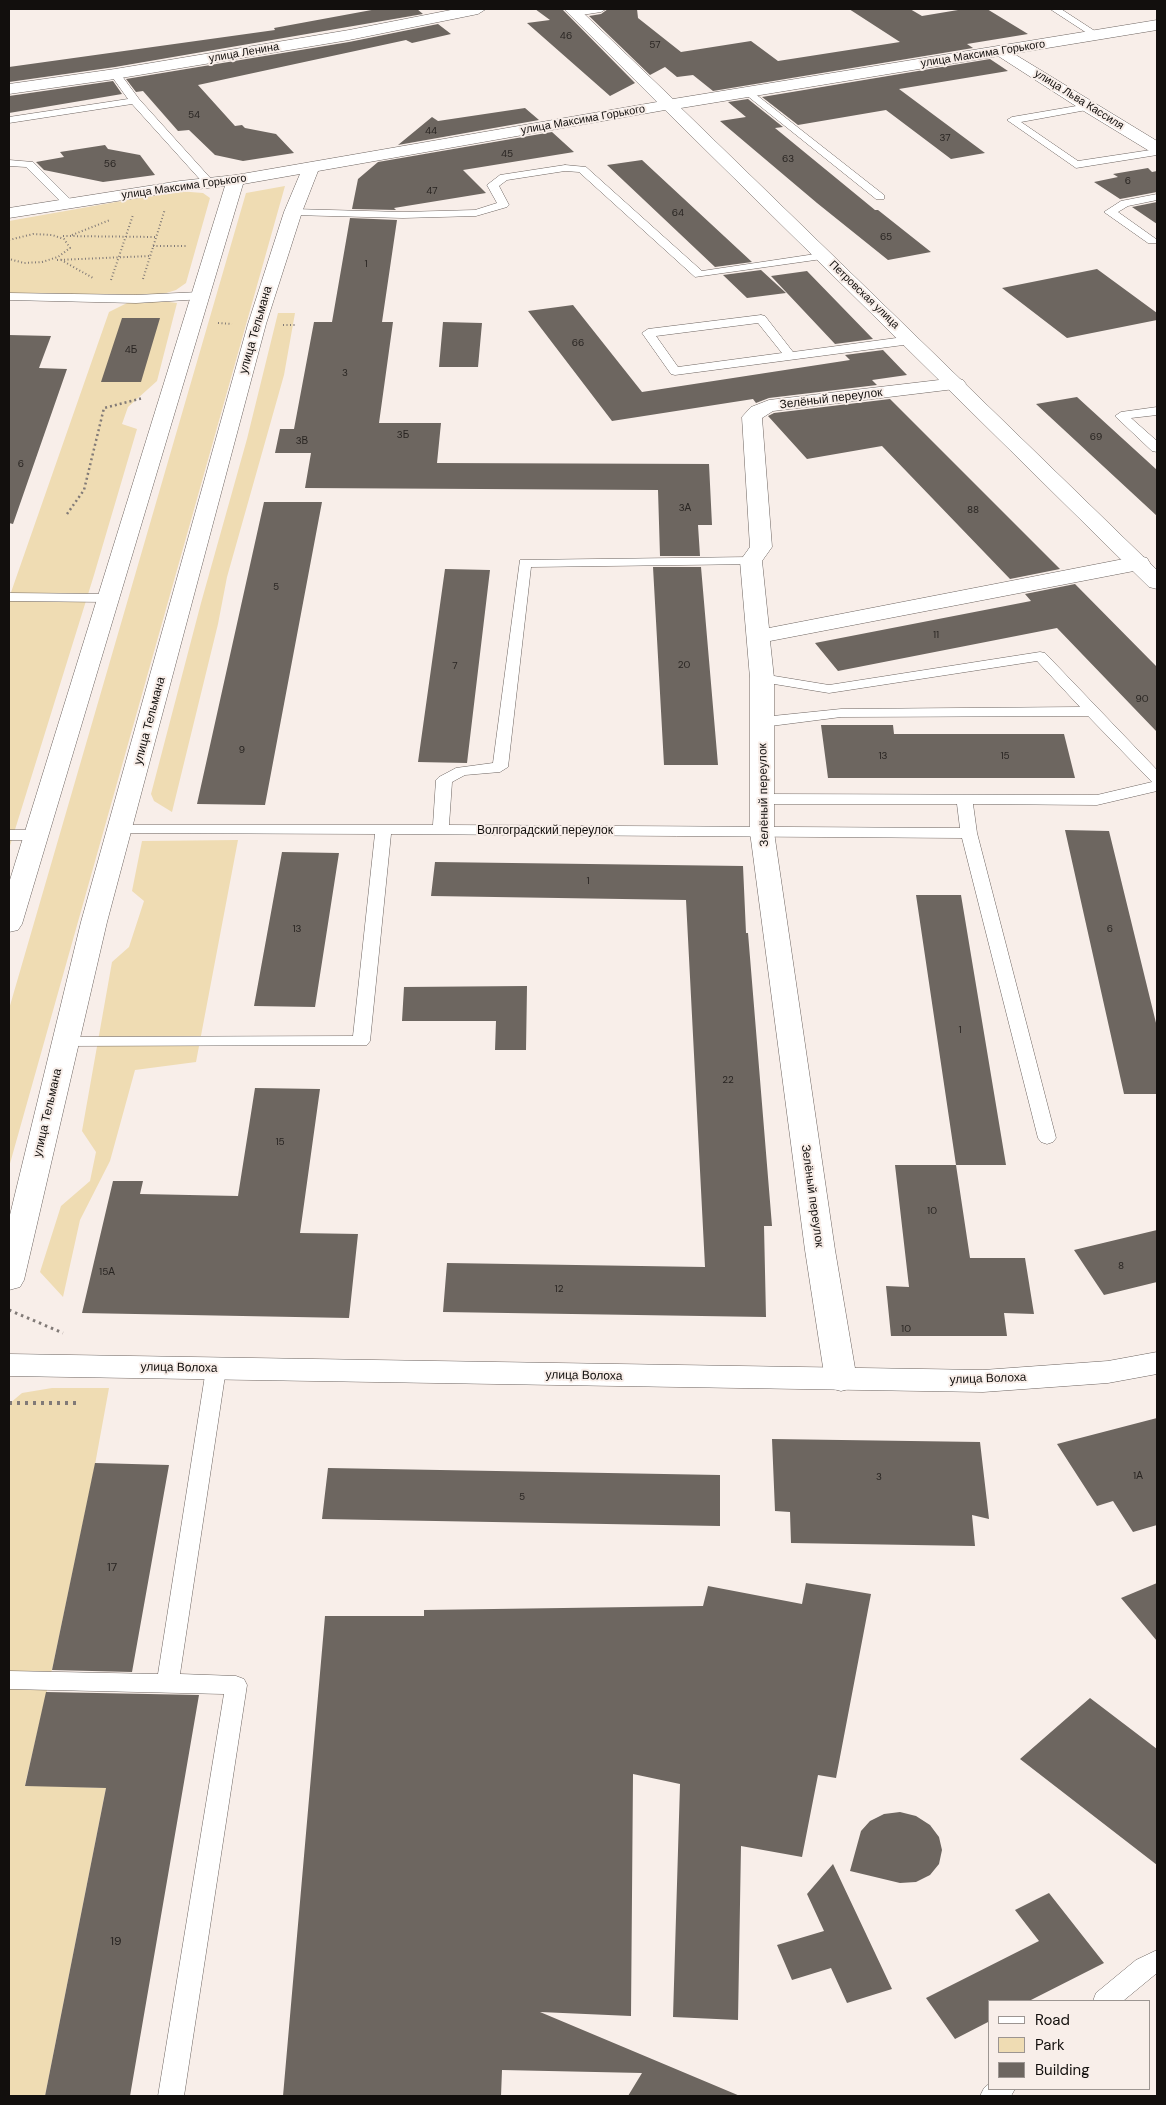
<!DOCTYPE html>
<meta charset="utf-8">
<style>
body{margin:0}
#map{position:relative;width:1166px;height:2105px;overflow:hidden;background:#f8eee9;font-family:"DM Sans",sans-serif}
canvas{display:block}
.frame{position:absolute;inset:0;border:10px solid #120f0d;pointer-events:none}
.legend{position:absolute;left:988px;top:2000px;width:162px;height:90px;box-sizing:border-box;background:#f8eee9;border:1px solid #9c9591;margin:0;padding:6px 9px;list-style:none;font-size:15px;color:#120f0d}
.legend li{display:flex;align-items:center;gap:10px;height:25px}
.legend b{width:25px;border:1px solid #9c9591}
</style>
<div id="map">
<canvas width="1166" height="2105"></canvas>
<div class="frame"></div>
<ul class="legend">
<li><b style="height:6px;background:#fff"></b>Road</li>
<li><b style="height:14px;background:#efdcb3"></b>Park</li>
<li><b style="height:14px;background:#6d6660"></b>Building</li>
</ul>
</div>
<script>
const context = document.querySelector('canvas').getContext('2d');
context.lineJoin = 'round';
function paint(path, color) {
  context.fillStyle = color;
  context.fill(path, 'evenodd');
}
function toPath(rows) {
  const path = new Path2D();
  for (const r of rows) {
    path.moveTo(r[0], r[1]);
    for (let i = 2; i < r.length; i += 2) path.lineTo(r[i], r[i + 1]);
  }
  return path;
}
function strokePath(path, color, width, dash) {
  context.strokeStyle = color;
  context.lineWidth = width;
  context.lineCap = dash ? 'butt' : 'round';
  context.setLineDash(dash || []);
  context.stroke(path);
}
function write(font, color, halo, rows, align = 'center') {
  context.font = font + ' "DM Sans",sans-serif';
  context.lineWidth = 4;
  context.setLineDash([]);
  context.textBaseline = 'middle';
  context.strokeStyle = halo;
  context.fillStyle = color;
  for (const [text, x, y, turn = 0] of rows) {
    context.save();
    context.translate(x, y);
    context.rotate((+turn || 0) * Math.PI / 180);
    context.textAlign = isNaN(turn) ? turn : align;
    if (halo) context.strokeText(text, 0, 0);
    context.fillText(text, 0, 0);
    context.restore();
  }
}
const green = toPath([
 [285,186,9,1167,9,1009,246,193],
 [178,191,203,193,210,198,186,283,176,290,160,295,9,294,9,221],
 [161,301,177,303,157,381,128,407,122,424,137,429,94,575,9,849,9,598,109,312,129,302],
 [278,313,295,313,284,375,227,577,218,624,172,812,154,801,151,794,201,603,247,439],
 [238,840,196,1062,135,1070,110,1161,80,1220,63,1297,40,1272,61,1206,90,1181,96,1152,82,1131,112,962,129,947,144,901,132,891,142,841],
 [52,1388,109,1388,94,1470,53,1665,25,1785,106,1788,45,2096,9,2096,9,1404,22,1393]
]);
const building = toPath([
 [377,9,417,9,423,14,115,67,9,82,9,67,275,30,274,28],
 [535,9,562,9,635,83,610,96,527,23,550,20],
 [608,9,637,9,638,18,681,52,751,41,778,61,900,42,849,9,910,9,922,16,964,9,987,9,1028,34,967,44,973,48,713,91,693,75,677,77,665,67,650,75,589,16,601,14],
 [438,24,451,34,412,43,406,40,198,85,235,126,242,125,245,128,276,134,294,153,243,161,215,155,189,130,178,131,143,91,136,92,126,79,349,42],
 [990,59,1008,71,899,89,985,153,951,159,886,110,798,125,762,97],
 [113,81,122,94,9,113,9,96],
 [748,99,783,127,775,128,875,210,878,210,931,252,888,260,817,203,720,121,746,117,728,102],
 [525,108,539,120,398,145,432,117,438,121],
 [552,132,574,152,463,170,486,193,394,208,396,210,352,209,358,179,378,162],
 [105,145,108,149,140,155,155,175,103,182,44,170,36,162,64,157,60,152],
 [642,160,752,262,715,267,607,165],
 [1148,168,1152,172,1157,171,1157,192,1120,199,1094,182,1118,177,1113,174],
 [1157,202,1157,224,1132,207],
 [350,218,397,220,382,322,393,322,379,423,441,423,437,463,709,464,712,525,698,525,700,556,660,556,658,490,305,488,311,453,275,453,280,429,294,429,314,322,332,322],
 [1097,269,1157,313,1157,320,1067,338,1002,288],
 [761,270,786,293,747,298,723,275],
 [807,271,873,339,835,344,771,276],
 [573,305,642,392,850,360,845,355,883,350,907,375,872,380,877,385,769,398,756,403,753,399,612,421,528,311],
 [122,318,160,318,141,382,101,382],
 [443,322,482,323,478,367,439,367],
 [9,335,51,336,39,368,67,369,13,524,9,523],
 [1077,397,1157,470,1157,516,1036,404],
 [890,399,1060,569,1010,579,882,446,807,459,768,416,774,413],
 [264,502,322,502,265,805,197,804],
 [653,567,701,567,718,765,664,765],
 [445,569,490,570,467,763,418,762],
 [1075,584,1157,667,1157,732,1057,628,838,671,815,643,1031,601,1025,594],
 [821,725,893,725,894,734,1064,734,1075,778,828,778],
 [1065,830,1109,831,1157,1027,1157,1094,1124,1094],
 [282,852,339,853,315,1007,254,1006],
 [435,862,743,866,746,933,748,933,772,1226,764,1226,766,1317,443,1312,447,1263,705,1267,686,900,431,896],
 [916,895,961,895,1006,1165,956,1165],
 [527,986,526,1050,495,1050,496,1021,402,1021,404,987],
 [255,1088,320,1089,300,1233,358,1234,349,1318,82,1313,113,1181,143,1181,140,1194,238,1196],
 [895,1165,956,1165,970,1258,1025,1258,1034,1314,1004,1313,1007,1336,891,1336,886,1286,909,1287],
 [1157,1230,1157,1282,1104,1295,1074,1250],
 [1157,1418,1157,1525,1133,1532,1113,1501,1097,1506,1057,1444],
 [772,1439,980,1442,989,1519,972,1515,975,1546,791,1543,790,1512,775,1511],
 [95,1463,169,1465,132,1672,52,1670],
 [328,1468,720,1475,720,1526,322,1519],
 [806,1583,871,1594,836,1778,818,1775,802,1857,741,1846,738,2020,673,2017,680,1784,633,1774,631,2016,540,2012,740,2096,628,2096,642,2073,502,2070,501,2096,283,2096,325,1616,424,1616,424,1610,703,1606,708,1586,802,1604],
 [1157,1583,1157,1641,1121,1598],
 [46,1692,199,1695,130,2096,45,2096,106,1788,25,1786],
 [1090,1698,1157,1749,1157,1865,1020,1759],
 [900,1812,916,1816,930,1825,939,1837,942,1850,939,1864,930,1875,916,1882,900,1883,850,1871,861,1831,870,1821,884,1814],
 [833,1864,892,1989,847,2003,831,1968,792,1980,777,1945,824,1931,807,1894],
 [1049,1893,1104,1963,1029,2001,990,2001,990,2021,955,2039,926,1998,1039,1941,1015,1910]
]);
const pathFar3 = toPath([
 [72,235,110,220],
 [63,236,156,237],
 [9,240,33,234,52,235,64,239,70,248,58,257,42,262,24,263,9,259],
 [153,246,188,246],
 [57,260,150,256],
 [61,260,93,278],
 [143,279,165,209],
 [111,280,133,215],
 [218,323,232,324],
 [283,325,297,325]
]);
const pathFar2 = toPath([
 [67,514,84,490,104,408,143,398]
]);
const pathFar1 = toPath([
 [9,1310,63,1333]
]);
const path = toPath([
 [9,1403,76,1403]
]);
const lane = toPath([
 [584,9,606,9,601,12,575,16,570,13,584,9],
 [1050,9,1061,9,1101,35,1093,37,1050,9],
 [115,71,119,72,139,99,213,181,213,185,205,185,132,104,9,123,9,117,128,99,110,74,115,71],
 [749,89,884,195,884,199,876,199,745,94,745,90,749,89],
 [1088,104,1092,105,1092,109,1021,122,1078,161,1157,149,1157,155,1076,168,1007,120,1012,117,1088,104],
 [9,160,33,162,72,201,72,205,64,205,26,167,9,166,9,160],
 [565,165,586,167,702,271,822,253,828,256,822,259,695,277,579,172,565,171,507,180,499,186,509,205,507,207,476,216,403,218,293,215,287,212,293,209,403,212,475,210,497,203,487,185,500,175,565,165],
 [1157,194,1157,200,1128,206,1118,212,1156,239,1156,243,1148,243,1104,212,1121,201,1157,194],
 [200,292,204,293,204,299,136,303,9,300,9,293,136,295,200,292],
 [761,315,765,316,793,352,911,336,917,340,911,344,675,375,671,374,642,333,648,329,761,315],
 [758,323,782,353,678,367,656,336,758,323],
 [1157,407,1157,415,1131,418,1157,441,1157,452,1152,451,1115,416,1121,412,1157,407],
 [751,557,758,561,756,564,531,567,508,767,500,772,465,775,452,782,449,825,960,828,957,804,764,804,756,799,764,794,1097,795,1152,782,1088,716,841,717,763,727,755,722,763,717,841,709,1080,707,1037,661,829,693,762,682,755,678,762,674,829,685,1040,652,1045,653,1157,770,1157,791,1097,805,973,804,977,833,1056,1138,1053,1142,1047,1144,1041,1142,1038,1138,962,838,391,834,370,1041,367,1045,59,1046,56,1042,59,1038,65,1037,353,1036,375,834,121,833,115,831,113,828,115,825,433,825,436,780,439,777,456,768,493,763,520,560,751,557],
 [9,593,108,594,115,598,108,602,9,601,9,593],
 [9,830,36,830,44,835,36,840,9,840,9,830],
 [216,1362,223,1364,226,1369,180,1674,236,1676,244,1679,247,1685,184,2096,158,2096,224,1694,9,1689,9,1671,158,1674,206,1369,209,1364,216,1362],
 [1157,1950,1157,1973,1123,2001,1093,2001,1096,1993,1136,1960,1157,1950],
 [990,2083,990,2089,1015,2089,1011,2096,980,2096,984,2088,990,2083]
]);
const street = toPath([
 [456,9,486,9,478,14,349,40,115,79,9,94,9,84,115,69,349,30,456,9],
 [1001,46,1157,141,1157,153,1151,152,1082,110,995,54,993,51,995,48,1001,46],
 [956,378,963,380,966,384,963,388,773,411,762,418,772,547,762,561,769,628,1139,556,1147,558,1150,563,1147,568,1139,570,770,641,774,678,774,832,835,1250,857,1380,852,1388,841,1391,830,1388,825,1380,805,1250,750,832,750,678,740,561,750,547,742,417,751,407,769,400,956,378]
]);
const secondary = toPath([
 [564,9,579,9,673,99,1157,20,1157,30,681,108,1157,570,1157,589,1149,587,665,110,318,171,302,212,266,324,107,922,24,1280,20,1287,9,1290,9,1219,81,922,248,324,284,212,300,174,243,184,22,924,18,930,9,932,9,883,225,186,180,191,9,218,9,208,180,181,236,175,657,102,564,9],
 [1157,1352,1157,1374,1108,1383,983,1392,9,1376,9,1354,983,1370,1108,1361,1157,1352]
]);
const numberNames = [
 ["46",566,36],
 ["57",655,45],
 ["54",194,115],
 ["44",431,131],
 ["37",945,138],
 ["45",507,154],
 ["63",788,159],
 ["56",110,164],
 ["6",1128,181],
 ["47",432,191],
 ["64",678,213],
 ["65",886,237],
 ["1",366,264],
 ["66",578,343],
 ["4Б",131,350],
 ["3",345,373],
 ["3Б",403,435],
 ["69",1096,437],
 ["3В",302,441],
 ["6",21,464],
 ["3А",685,508],
 ["88",973,510],
 ["5",276,587],
 ["11",936,635],
 ["20",684,665],
 ["7",455,666],
 ["90",1142,699],
 ["9",242,750],
 ["13",883,756],
 ["15",1005,756],
 ["1",588,881],
 ["13",297,929],
 ["6",1110,929],
 ["1",960,1030],
 ["22",728,1080],
 ["15",280,1142],
 ["10",932,1211],
 ["8",1121,1266],
 ["15А",107,1272],
 ["12",559,1289],
 ["10",906,1329],
 ["1А",1138,1476],
 ["3",879,1477],
 ["5",522,1497]
];
const farStreetnames = [
 ["улица Ленина",244,53,-10],
 ["улица Максима Горького",983,54,-9],
 ["улица Льва Кассиля",1079,100,32],
 ["улица Максима Горького",583,120,-10],
 ["улица Максима Горького",184,187,-8],
 ["Петровская улица",864,295,44]
];
const streetNames = [
 ["улица Тельмана",256,330,-74],
 ["Зелёный переулок",831,399,-7],
 ["улица Тельмана",150,721,-75],
 ["Зелёный переулок",764,795,-91],
 ["Волгоградский переулок",545,831],
 ["улица Тельмана",48,1113,-77],
 ["Зелёный переулок",812,1196,82],
 ["улица Волоха",179,1368,1],
 ["улица Волоха",584,1376,1],
 ["улица Волоха",988,1379,-2]
];
const nearNumbernames = [
 ["17",112,1568],
 ["19",116,1942]
];
paint(green, '#efdcb3');
paint(building, '#6d6660');
strokePath(lane, '#6d6460', 1);
strokePath(street, '#6d6460', 1);
strokePath(secondary, '#6d6460', 1);
strokePath(pathFar3, '#817a77', 2, [1, 2.5]);
strokePath(pathFar2, '#817a77', 2.5, [2, 3]);
strokePath(pathFar1, '#817a77', 3, [2.5, 4]);
strokePath(path, '#817a77', 4, [3, 5]);
paint(lane, '#fff');
paint(street, '#fff');
paint(secondary, '#fff');
write('10px', '#292522', null, numberNames);
write('11px', '#120f0d', '#f8eee9', farStreetnames);
write('12px', '#120f0d', '#f8eee9', streetNames);
write('12px', '#292522', null, nearNumbernames);
</script>
